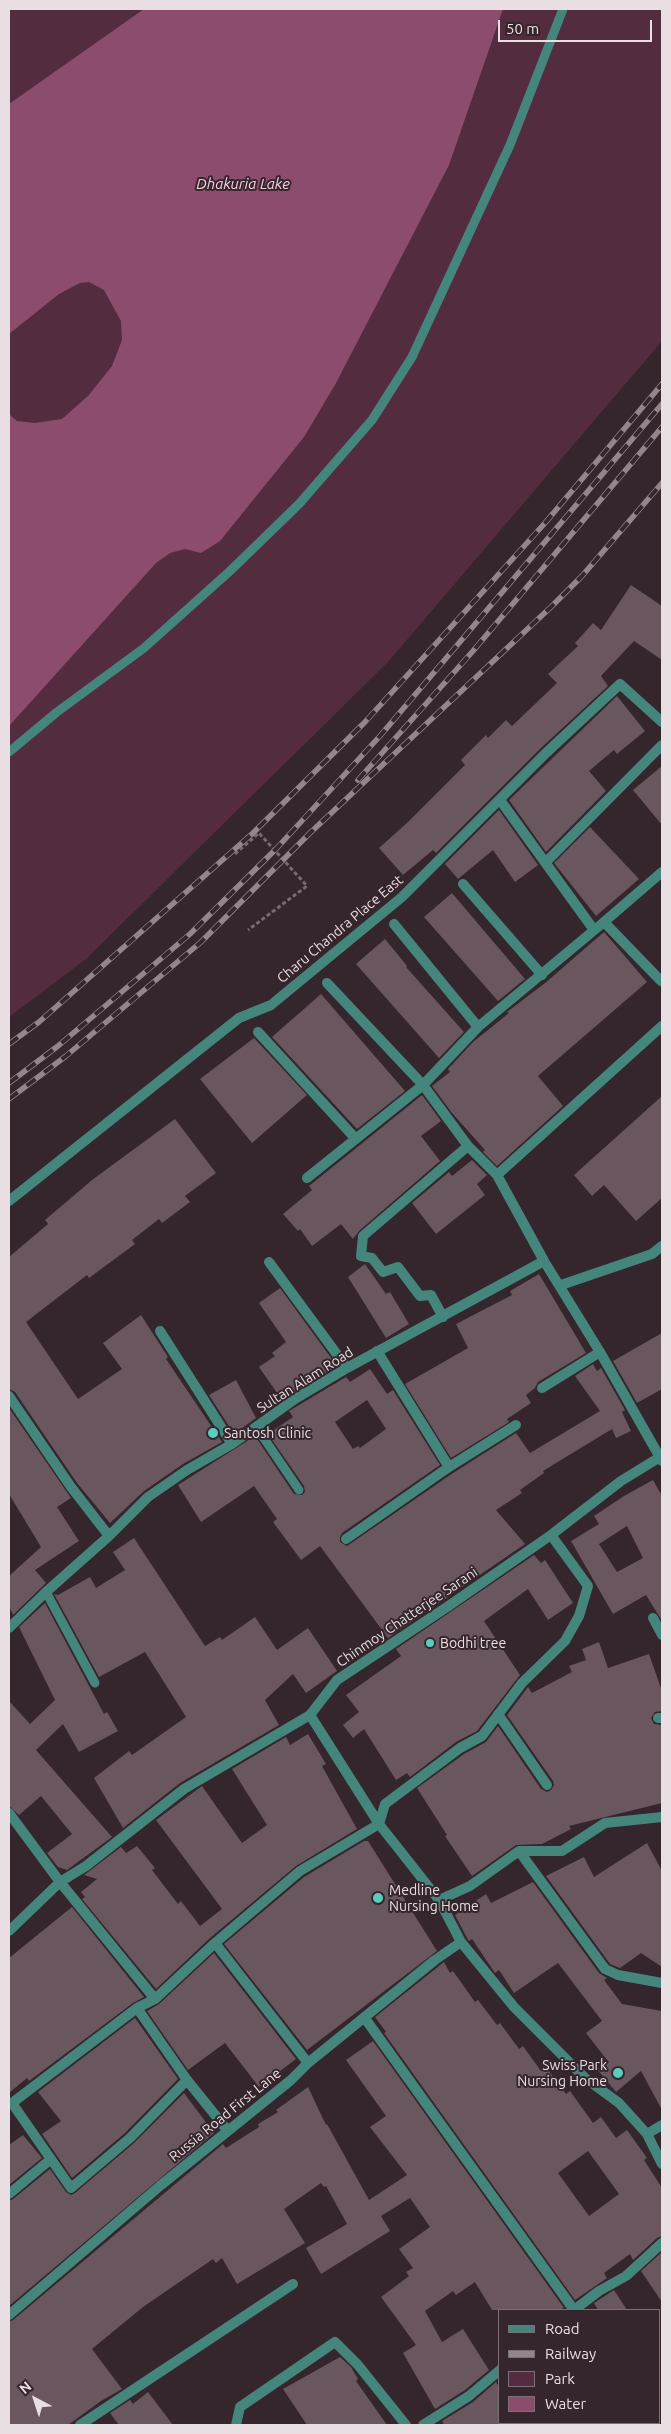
<!DOCTYPE html>
<style>
body{margin:0}
#map{position:relative;width:671px;height:2434px;overflow:hidden;background:#35252c;font-family:Ubuntu,sans-serif}
canvas{display:block}
.frame{position:absolute;inset:0;border:10px solid #e9dee2;pointer-events:none}
.legend{position:absolute;left:498px;top:2309px;width:162px;height:115px;box-sizing:border-box;background:#35252c;border:1px solid #7d6f75;margin:0;padding:6px 9px;list-style:none;font-size:15px;color:#e9dee2}
.legend li{display:flex;align-items:center;gap:10px;height:25px}
.legend b{width:25px;border:1px solid #7d6f75}
.north{position:absolute;left:10px;top:2374px;width:50px;height:50px;-webkit-text-stroke:4px #35252c;paint-order:stroke;rotate:320deg;font-size:14px;font-weight:700;line-height:20px;text-align:center;color:#e9dee2}
.north::after{content:'';display:block;margin:auto;width:18px;height:22px;background:#e9dee2;clip-path:polygon(50% 0,100% 100%,50% 72%,0 100%)}
.scale{position:absolute;left:498px;top:20px;width:154px;height:22px;box-sizing:border-box;border:2px solid #e9dee2;border-top:0;padding-left:6px;font-size:15px;line-height:18px;white-space:nowrap;color:#e9dee2;-webkit-text-stroke:4px #35252c;paint-order:stroke}
</style>
<div id="map">
<canvas width="671" height="2434"></canvas>
<div class="frame"></div>
<ul class="legend">
<li><b style="height:6px;background:#44867c"></b>Road</li>
<li><b style="height:6px;background:#92858b"></b>Railway</li>
<li><b style="height:14px;background:#542c40"></b>Park</li>
<li><b style="height:14px;background:#8c4d6c"></b>Water</li>
</ul>
<div class="north">N</div>
<div class="scale">50 m</div>
</div>
<script>
const context = document.querySelector('canvas').getContext('2d');
context.lineJoin = 'round';
function paint(path, color) {
  context.fillStyle = color;
  context.fill(path, 'evenodd');
}
function toPath(rows) {
  const path = new Path2D();
  for (const r of rows) {
    path.moveTo(r[0], r[1]);
    for (let i = 2; i < r.length; i += 2) path.lineTo(r[i], r[i + 1]);
  }
  return path;
}
function strokePath(path, color, width, dash) {
  context.strokeStyle = color;
  context.lineWidth = width;
  context.lineCap = dash ? 'butt' : 'round';
  context.setLineDash(dash || []);
  context.stroke(path);
}
function write(font, color, halo, rows, align = 'center') {
  context.font = font + ' Ubuntu,sans-serif';
  context.lineWidth = 4;
  context.setLineDash([]);
  context.textBaseline = 'middle';
  context.strokeStyle = halo;
  context.fillStyle = color;
  for (const [text, x, y, turn = 0] of rows) {
    context.save();
    context.translate(x, y);
    context.rotate((+turn || 0) * Math.PI / 180);
    context.textAlign = isNaN(turn) ? turn : align;
    if (halo) context.strokeText(text, 0, 0);
    context.fillText(text, 0, 0);
    context.restore();
  }
}
const green = toPath([
 [9,9,662,9,662,341,388,662,86,959,9,1017]
]);
const water = toPath([
 [144,9,503,9,449,165,336,383,304,437,220,541,201,553,185,549,170,553,156,563,9,726,9,414,17,421,35,423,62,419,89,395,112,366,122,340,121,321,104,290,89,282,80,283,59,294,9,334,9,104]
]);
const building = toPath([
 [631,585,662,606,662,660,634,641,601,676,608,686,541,748,436,853,433,850,403,875,379,848,408,822,465,765,461,760,486,735,488,738,506,720,512,726,557,683,548,674,578,646,575,643,593,623,601,630],
 [617,696,645,731,617,754,614,750,589,771,606,791,546,852,509,800],
 [662,766,662,825,633,790],
 [499,810,538,865,515,882,493,850,458,879,445,864],
 [590,827,639,879,596,916,554,863],
 [452,893,525,979,498,1001,424,917],
 [604,932,647,982,538,1076,563,1106,497,1166,483,1152,485,1150,452,1113,432,1086,450,1072,448,1069,473,1042,509,1013,507,1012,545,983],
 [385,939,407,966,406,967,464,1032,439,1058,356,964],
 [321,994,405,1091,357,1129,272,1037],
 [254,1038,307,1095,252,1143,200,1079],
 [422,1095,441,1121,421,1136,440,1161,359,1231,353,1239,341,1224,312,1246,300,1229,298,1231,283,1214,312,1190,309,1186],
 [662,1096,662,1198,636,1221,604,1185,592,1196,574,1175],
 [175,1119,216,1173,185,1196,190,1202,162,1223,159,1219,132,1240,135,1244,89,1278,87,1275,26,1322,78,1399,122,1369,103,1343,141,1315,168,1357,166,1359,222,1442,183,1464,144,1491,110,1523,77,1483,15,1392,9,1389,9,1257,48,1224,45,1220,92,1180],
 [472,1160,487,1175,477,1184,485,1195,436,1234,412,1203,449,1172,452,1176],
 [365,1264,386,1294,390,1292,409,1324,386,1338,348,1277],
 [539,1274,586,1353,538,1382,535,1388,526,1395,531,1403,507,1419,509,1422,451,1458,405,1384,468,1348,456,1324,512,1295,510,1291],
 [280,1288,337,1366,282,1400,259,1367,275,1356,272,1353,286,1342,259,1303],
 [662,1333,662,1389,637,1403,613,1361],
 [593,1364,597,1371,601,1368,625,1410,622,1412,631,1431,616,1438,612,1429,543,1471,544,1473,520,1490,522,1493,496,1510,525,1544,388,1638,320,1546,301,1560,273,1522,277,1519,254,1486,201,1522,178,1485,255,1436,294,1494,302,1495,305,1492,304,1486,268,1434,293,1417,289,1411,299,1405,346,1377,350,1382,370,1369,387,1394,393,1390,440,1465,342,1533,340,1537,340,1542,347,1546,453,1473,516,1433,530,1453,600,1411,575,1376],
 [367,1400,386,1429,360,1448,358,1446,353,1449,335,1422],
 [236,1380,256,1418,234,1434,209,1395],
 [9,1408,71,1498,57,1507,79,1541,35,1570,46,1583,13,1615,9,1606,9,1576,41,1547,9,1494],
 [653,1480,662,1496,662,1621,646,1595,613,1614,571,1541,599,1524,594,1516,624,1496],
 [627,1526,643,1558,617,1572,599,1544],
 [134,1538,205,1646,220,1637,222,1640,255,1617,277,1650,308,1628,337,1671,306,1693,293,1674,265,1700,279,1725,180,1783,123,1828,94,1778,129,1751,132,1755,186,1717,145,1652,99,1677,54,1594,58,1595,90,1577,96,1588,125,1570,113,1552],
 [534,1555,541,1563,545,1560,573,1603,548,1620,528,1589,484,1621,520,1675,477,1731,456,1742,410,1777,407,1773,396,1780,364,1729,353,1738,343,1725,359,1712,346,1695,401,1656,396,1649],
 [45,1603,104,1714,107,1712,118,1731,79,1752,63,1724,36,1750,112,1837,67,1870,58,1867,47,1853,72,1834,41,1796,19,1815,9,1806,9,1701,30,1724,55,1700,19,1627],
 [599,1642,608,1668,649,1654,662,1691,662,1711,655,1712,651,1718,654,1724,662,1725,662,1803,569,1826,571,1829,542,1844,516,1845,472,1876,445,1836,447,1835,417,1788,464,1754,486,1742,498,1726,541,1789,547,1792,551,1790,554,1785,553,1781,507,1715,528,1687,532,1693,572,1672,569,1666,586,1660,582,1649],
 [308,1734,326,1764,322,1766,357,1829,296,1866,210,1938,156,1989,82,1899,85,1897,81,1892,97,1879,84,1875,121,1847,126,1853,137,1846,155,1868,152,1870,178,1904,181,1901,200,1926,222,1909,156,1820,202,1786,242,1843,267,1825,232,1769,286,1737,290,1745],
 [364,1841,368,1841,437,1951,307,2050,224,1944,304,1877],
 [647,1843,662,1871,662,1967,641,1953,620,1968,610,1964,546,1876,584,1857,594,1877],
 [533,1882,599,1973,607,1978,604,1980,622,2004,662,2011,662,2110,641,2071,616,2092,597,2069,607,2060,586,2033,602,2021,558,1963,514,1993,499,1970,495,1973,472,1939,469,1941,467,1938,455,1915,486,1894,491,1903],
 [72,1907,144,1997,133,2003,29,2081,27,2078,9,2093,9,1958],
 [214,1953,296,2059,259,2087,225,2043,188,2070,147,2011,159,2004],
 [444,1962,450,1973,453,1971,475,2002,478,2000,497,2025,500,2023,519,2049,523,2046,541,2071,546,2067,566,2094,570,2091,593,2123,601,2117,616,2138,627,2130,647,2158,644,2160,662,2188,662,2236,657,2238,633,2260,630,2254,604,2273,607,2278,575,2300,384,2033,386,2032,375,2017],
 [588,2151,619,2194,589,2216,558,2173],
 [135,2018,178,2079,125,2133,72,2178,42,2134,61,2121,38,2092],
 [373,2041,564,2308,559,2310,492,2310,475,2282,456,2295,453,2291,425,2311,442,2342,463,2329,489,2370,465,2390,435,2409,403,2353,416,2345,381,2297,409,2276,406,2272,413,2268,399,2249,430,2227,410,2198,381,2216,390,2231,321,2274,306,2248,347,2224,326,2186,324,2187,321,2183,284,2209,305,2243,237,2284,222,2258,216,2263,213,2259,143,2307,92,2349,122,2389,101,2401,68,2425,9,2425,9,2322,13,2320,223,2144,226,2148,259,2127,258,2124,278,2112,276,2110,308,2087,326,2125,327,2124,369,2200,407,2175,370,2127,386,2116,346,2060],
 [184,2093,214,2133,9,2306,9,2201,13,2199,50,2169,66,2192,71,2195,75,2193,134,2143],
 [23,2135,42,2158,9,2185,9,2145],
 [662,2252,662,2302,641,2271],
 [614,2290,627,2310,598,2310,594,2303],
 [340,2357,351,2367,358,2379,356,2381,387,2425,307,2425,283,2389],
 [496,2382,500,2388,500,2425,444,2425,442,2421,473,2402],
 [148,2392,173,2425,119,2425,110,2413,130,2400,133,2404]
]);
const path = toPath([
 [235,854,259,833,307,886,248,930]
]);
const lane = toPath([
 [9,752,57,712,144,648,230,571,299,504,372,420,412,357,510,145,563,9],
 [258,1426,261,1434,299,1490],
 [46,1592,95,1683]
]);
const street = toPath([
 [500,800,594,930],
 [546,862,662,745],
 [463,884,542,975],
 [604,922,662,872],
 [394,924,478,1027],
 [327,983,423,1085,468,1146,497,1175],
 [662,1026,497,1175,544,1261,600,1352,662,1461],
 [258,1032,355,1138],
 [307,1178,423,1085,478,1027,604,922,661,981],
 [9,1201,239,1018,271,1005,402,897,546,753,620,684,662,722],
 [269,1262,347,1368],
 [561,1285,652,1254,662,1246],
 [443,1317,431,1295,420,1296,398,1267,383,1272,372,1258,361,1256,363,1236,468,1146],
 [160,1331,232,1444],
 [377,1351,449,1467],
 [542,1388,600,1352],
 [9,1396,71,1487,109,1536],
 [346,1539,449,1467,516,1425],
 [653,1618,662,1635],
 [9,1628,46,1592,109,1536,148,1497,187,1470,232,1444,295,1399,347,1368,544,1261],
 [498,1714,547,1785],
 [310,1715,379,1824,439,1900,461,1942,514,2007,585,2078,619,2103,647,2134,662,2164],
 [658,1718,662,1718],
 [9,1813,60,1882,155,1999],
 [519,1851,605,1969,618,1975,662,1983],
 [439,1900,470,1886,519,1851,562,1851,605,1823,662,1817],
 [9,1931,60,1882,86,1866,184,1789,310,1715,337,1680,450,1605,551,1535,621,1481,660,1457],
 [215,1943,308,2063],
 [137,2008,187,2080,228,2131],
 [364,2017,574,2310],
 [187,2080,130,2138,71,2188,12,2103,137,2008,155,1999,215,1943,300,1871,379,1824,385,1804,460,1748,482,1736,522,1683,565,1641,579,1616,588,1586,551,1535],
 [647,2134,662,2125],
 [9,2194,51,2159],
 [574,2310,599,2291,626,2276,662,2243],
 [9,2315,161,2185,291,2080,308,2063,435,1960,461,1942],
 [80,2425,293,2284],
 [236,2425,240,2407,335,2342,358,2365,406,2425],
 [423,2425,469,2396,500,2370]
]);
const rail = toPath([
 [358,780,473,651,662,427],
 [9,1044,39,1022,253,833,365,722,545,523,662,384],
 [9,1083,58,1046,190,934,276,849,380,736,662,404],
 [9,1099,66,1056,201,942,311,832,552,606,582,576,662,483]
]);
const markers = [
 [213,1433,6,"#59cebe"],
 [430,1643,5,"#59cebe"],
 [378,1898,6,"#59cebe"],
 [618,2073,6,"#59cebe"]
];
const streetNames = [
 ["Charu Chandra Place East",340,929,-40],
 ["Sultan Alam Road",305,1380,-32],
 ["Chinmoy Chatterjee Sarani",407,1617,-34],
 ["Russia Road First Lane",225,2115,-39]
];
const poiNames = [
 ["Santosh Clinic",224,1433],
 ["Bodhi tree",440,1643],
 ["Medline",389,1890],
 ["Nursing Home",389,1906],
 ["Swiss Park",607,2065,"right"],
 ["Nursing Home",607,2081,"right"]
];
const waterNames = [
 ["Dhakuria Lake",243,184]
];
paint(green, '#542c40');
paint(water, '#8c4d6c');
paint(building, '#69565f');
strokePath(path, '#786a70', 3, [4, 2.5]);
strokePath(lane, '#44867c', 9);
strokePath(street, '#44867c', 10);
strokePath(rail, '#92858b', 5.5);
strokePath(rail, '#35252c', 4, [11]);
for (const [x, y, r, color] of markers) {
  const dot = new Path2D();
  dot.arc(x, y, r, 0, 2 * Math.PI);
  context.fillStyle = color;
  context.fill(dot);
  strokePath(dot, '#35252c', 2);
}
write('14px', '#e9dee2', '#35252c', streetNames);
write('14px', '#e9dee2', '#35252c', poiNames, 'left');
write('italic 15px', '#f7cfe1', '#35252c', waterNames);
</script>
